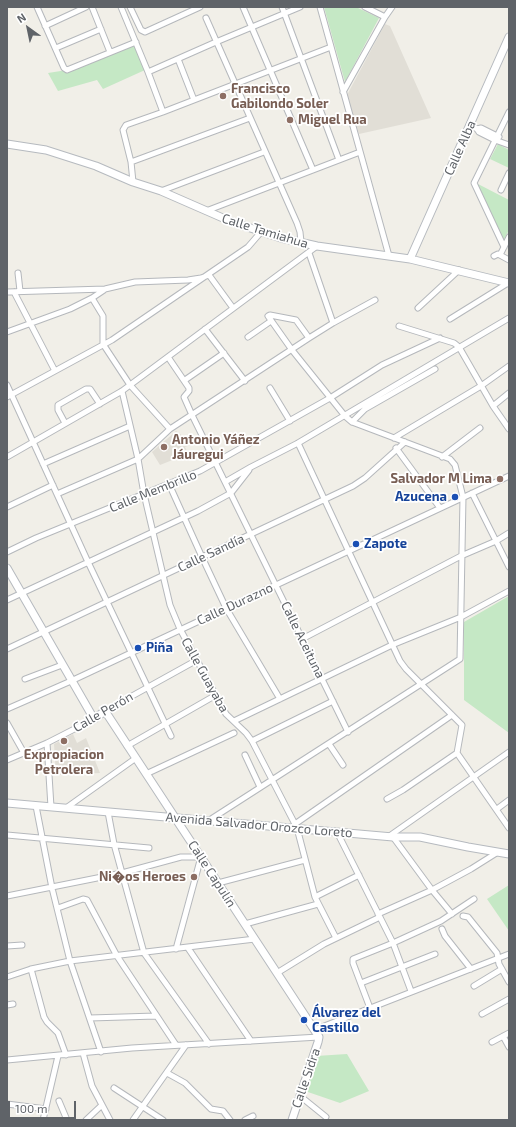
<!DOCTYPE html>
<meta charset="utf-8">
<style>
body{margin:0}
#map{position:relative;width:516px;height:1127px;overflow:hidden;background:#f1efe8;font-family:"Exo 2",sans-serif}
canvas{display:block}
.frame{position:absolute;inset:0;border:8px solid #5f6368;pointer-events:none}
.north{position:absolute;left:8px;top:8px;width:40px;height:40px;-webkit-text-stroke:3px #fff;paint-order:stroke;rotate:327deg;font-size:11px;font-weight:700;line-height:16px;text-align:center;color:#5f6368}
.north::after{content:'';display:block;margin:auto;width:14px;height:18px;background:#5f6368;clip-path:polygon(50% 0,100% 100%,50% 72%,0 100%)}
.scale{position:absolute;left:8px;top:1101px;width:68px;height:18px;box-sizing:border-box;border:2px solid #5f6368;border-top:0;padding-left:5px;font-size:12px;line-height:14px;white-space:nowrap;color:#5f6368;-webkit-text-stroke:3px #fff;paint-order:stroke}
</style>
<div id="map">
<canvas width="516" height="1127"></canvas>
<div class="frame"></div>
<div class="north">N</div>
<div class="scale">100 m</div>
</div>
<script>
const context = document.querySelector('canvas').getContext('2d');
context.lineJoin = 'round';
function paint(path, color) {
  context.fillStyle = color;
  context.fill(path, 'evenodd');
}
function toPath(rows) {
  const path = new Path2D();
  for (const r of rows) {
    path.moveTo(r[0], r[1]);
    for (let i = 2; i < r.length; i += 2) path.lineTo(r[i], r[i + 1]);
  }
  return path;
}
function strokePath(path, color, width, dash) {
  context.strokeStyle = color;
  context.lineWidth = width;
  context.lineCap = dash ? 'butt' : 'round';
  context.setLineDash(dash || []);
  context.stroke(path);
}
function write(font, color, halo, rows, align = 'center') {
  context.font = font + ' "Exo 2",sans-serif';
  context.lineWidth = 3.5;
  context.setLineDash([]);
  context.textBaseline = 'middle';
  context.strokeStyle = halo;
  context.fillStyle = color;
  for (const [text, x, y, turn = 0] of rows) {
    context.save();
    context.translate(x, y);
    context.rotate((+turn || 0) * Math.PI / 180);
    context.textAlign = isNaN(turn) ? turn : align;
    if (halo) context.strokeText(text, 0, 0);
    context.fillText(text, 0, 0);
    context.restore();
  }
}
const education = toPath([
 [385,24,390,26,431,118,359,134,347,95],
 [176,431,193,444,185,447,187,451,185,455,160,465,152,452],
 [73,734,77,743,86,738,100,773,56,775,54,744]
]);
const green = toPath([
 [324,7,356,7,379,18,345,82],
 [136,42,145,70,103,89,97,80,58,91,48,73,67,70],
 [498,144,509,150,509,168,490,159],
 [478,184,509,200,509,230,503,241],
 [509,596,509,733,464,700,464,622],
 [509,885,509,931,487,899],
 [347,1054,369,1091,340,1103,305,1091,316,1056]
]);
const street = toPath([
 [37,7,64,68,67,70,136,42],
 [92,7,110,52],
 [121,7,148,72,163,112],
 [130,7,141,30,145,32,200,7],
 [243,7,313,170],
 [282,7,339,160],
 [320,7,389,256],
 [365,7,385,17],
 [206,18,297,223,300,232,301,242],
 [45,26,86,7],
 [56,48,101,29],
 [178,59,194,100],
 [148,72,216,42,300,7],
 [343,92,385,17,392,7],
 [470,125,477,129,479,132,495,140,509,145],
 [477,129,481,128,499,137],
 [131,162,250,118],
 [133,182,131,162,123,130,126,125,163,112,331,47],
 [501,190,509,173],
 [161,191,264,152],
 [206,211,360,152],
 [504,247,474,183,509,112],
 [309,253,333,323],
 [500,255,509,237],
 [494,256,498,254,509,260],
 [18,273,20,291],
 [7,292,105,289,135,282,188,280,201,278,209,275,233,308],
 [14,292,55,371],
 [92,298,103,316,103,344,130,385,170,429],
 [418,308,459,270],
 [450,319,508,283],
 [399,326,454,343,459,347,493,406,509,429],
 [205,329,245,381],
 [7,332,70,309,92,298,104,290],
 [248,337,271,321],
 [168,357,189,388,189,391,184,397,192,415,348,732],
 [185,380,224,353],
 [7,385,88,562,171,736],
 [270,388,290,421],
 [122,391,138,459,144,494,170,605,180,629,226,714,246,733,252,741,297,828,315,897,336,938],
 [7,397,112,340,248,247,261,232],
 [493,406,509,393],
 [352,422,365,409,435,369],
 [65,423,58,410,58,405,86,389,90,389,100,404],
 [394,438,481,386,509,366],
 [298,443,400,661,406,669,462,725,457,753,403,790,387,799],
 [396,448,440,508],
 [7,457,122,391,317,246],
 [442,457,480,428],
 [43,464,130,426],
 [225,482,251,467,298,443,509,318],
 [169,484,202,557,226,608,280,699],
 [472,493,509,567],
 [57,494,138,459,170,429,309,338,333,323,375,300],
 [7,507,53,485],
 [7,552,36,538,200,471,330,398,382,365,440,338],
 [7,600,198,511,231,493,249,470],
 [302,639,461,556,496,541,509,533],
 [7,649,353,486,365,478,405,442],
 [25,679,62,665],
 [7,709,71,681,509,476],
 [105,711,197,660],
 [234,721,392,645,461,617,509,591],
 [7,723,24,753],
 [252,741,333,701],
 [47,743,51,807],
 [329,744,343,765],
 [127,746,216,695],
 [457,753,509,828],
 [245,755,260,787],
 [7,760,47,743,94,719],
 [146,774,234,733],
 [36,806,52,888,70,961,101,1052],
 [66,808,136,758],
 [497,809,509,800],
 [108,812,114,844,144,953,209,1044],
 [208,821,460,659,463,497,455,465,450,459,352,422,345,416,292,350,268,316,270,315,296,320,309,338],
 [295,824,452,715],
 [337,832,393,943,411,991],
 [7,835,149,848],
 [388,837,509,752],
 [393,837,432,890,452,914],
 [218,883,305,860],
 [7,896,122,873,181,857,201,857,176,949],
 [315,897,359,875],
 [58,908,83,899,87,900,117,956,176,1045],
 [378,914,432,890,471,869,498,852],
 [463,916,468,917,497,953,499,964,509,982],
 [245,924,318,904],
 [442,929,445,936,471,969],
 [7,946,22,945],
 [188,948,251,1041],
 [31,969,44,1017,47,1022,58,1033,66,1055],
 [277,973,324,944,380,917],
 [7,977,31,969,70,961,255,939],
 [361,983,435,954],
 [474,986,502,969],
 [7,1005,13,1004],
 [370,1008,353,963,353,959,393,943,441,921,474,899],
 [482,1014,509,999],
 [90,1018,156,1016],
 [314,1030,509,954],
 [503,1036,509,1047],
 [492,1042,509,1033],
 [83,1053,92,1086,110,1120],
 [7,1060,132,1048,319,1037],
 [167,1073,185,1083,211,1109,223,1111,230,1120],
 [114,1088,163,1120],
 [300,1096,326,1117],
 [59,1101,67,1120],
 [7,1104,46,1109],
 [43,1120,58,1056],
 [86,1120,102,1105],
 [133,1120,186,1045],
 [245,1120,253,1116]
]);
const secondary = toPath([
 [7,144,46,150,96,166,133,182,161,191,232,222,281,238,317,246,410,259,509,283],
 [410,259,509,37],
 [7,568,94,719,105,711,319,1037,318,1042,292,1120],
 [7,803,393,837,420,837,468,847,509,854]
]);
const markers = [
 [223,96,4,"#8d6e63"],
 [290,120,4,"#8d6e63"],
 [164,447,4,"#8d6e63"],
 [500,479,4,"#8d6e63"],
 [455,497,4,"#1a4fb4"],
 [356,544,4,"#1a4fb4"],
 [138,648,4,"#1a4fb4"],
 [64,741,4,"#8d6e63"],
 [194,877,4,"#8d6e63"],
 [304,1020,4,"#1a4fb4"]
];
const educationNames = [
 ["Francisco",231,89],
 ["Gabilondo Soler",231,104],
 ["Miguel Rua",298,120],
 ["Antonio Yáñez",172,440],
 ["Jáuregui",172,455],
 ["Salvador M Lima",492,479,"right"],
 ["Expropiacion",64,755,"center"],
 ["Petrolera",64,770,"center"],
 ["Ni�os Heroes",186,877,"right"]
];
const streetNames = [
 ["Calle Alba",460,148,-66],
 ["Calle Tamiahua",265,231,17],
 ["Calle Membrillo",153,491,-22],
 ["Calle Sandía",211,553,-25],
 ["Calle Durazno",235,604,-25],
 ["Calle Aceituna",303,640,64],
 ["Calle Guayaba",205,675,61],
 ["Calle Perón",103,712,-30],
 ["Avenida Salvador Orozco Loreto",259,825,5],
 ["Calle Capulín",212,874,57],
 ["Calle Sidra",306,1078,-71]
];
const transitNames = [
 ["Azucena",447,497,"right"],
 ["Zapote",364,544],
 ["Piña",146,648],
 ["Álvarez del",312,1013],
 ["Castillo",312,1028]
];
paint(education, '#e1ded6');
paint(green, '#c5e8c5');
strokePath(street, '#b5b8bc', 7);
strokePath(secondary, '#b6babf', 9);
strokePath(street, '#fff', 5);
strokePath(secondary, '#fff', 7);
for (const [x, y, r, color] of markers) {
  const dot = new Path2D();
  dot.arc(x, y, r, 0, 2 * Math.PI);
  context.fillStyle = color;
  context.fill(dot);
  strokePath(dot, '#fff', 1.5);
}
write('bold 13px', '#785e54', '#fff', educationNames, 'left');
write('13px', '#5f6368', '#fff', streetNames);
write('bold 13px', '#164399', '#fff', transitNames, 'left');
</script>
